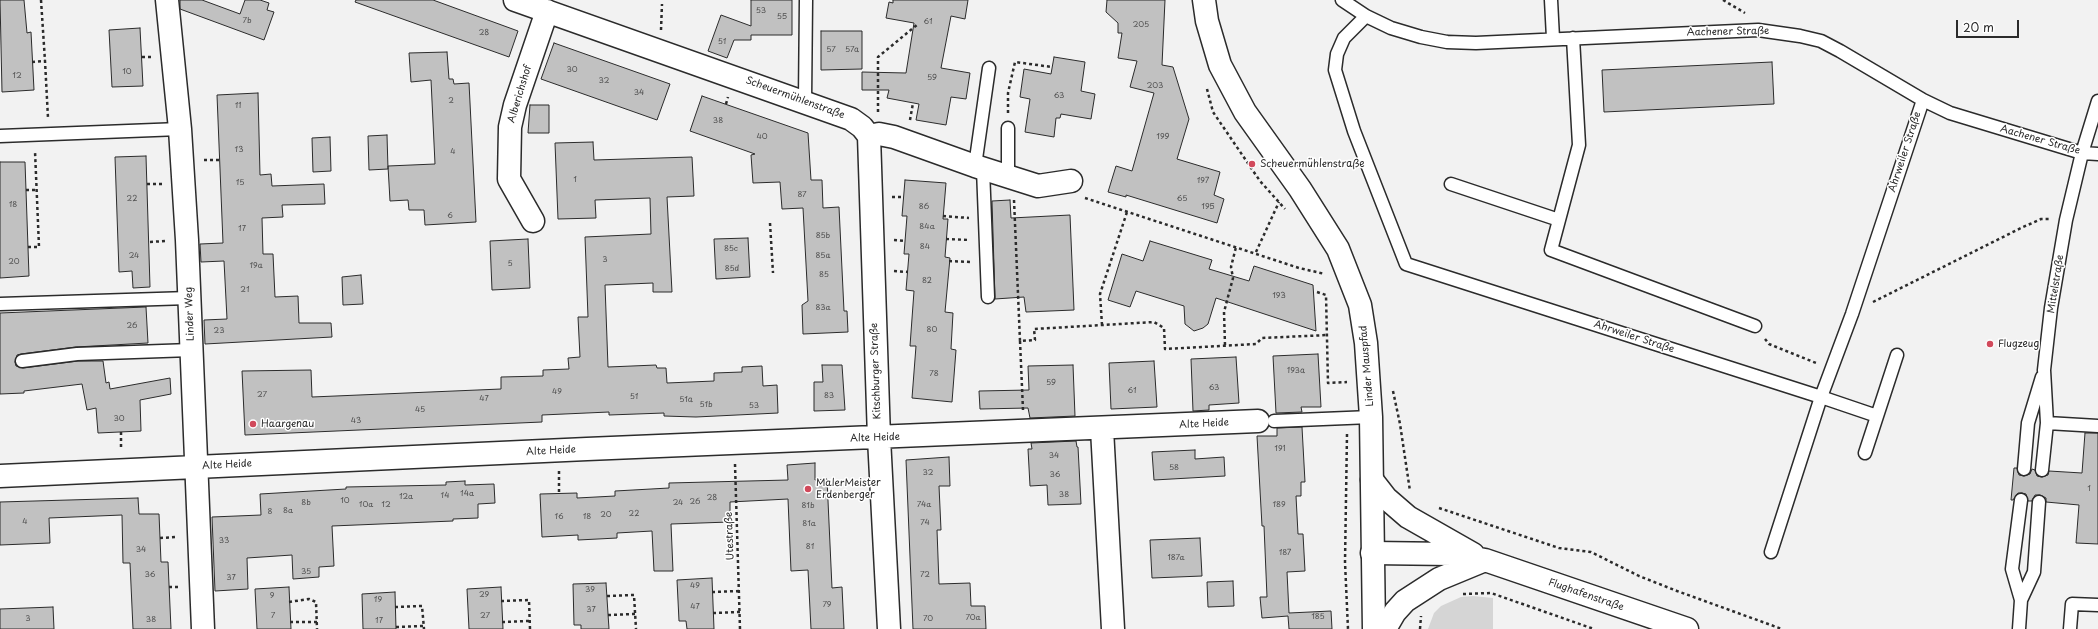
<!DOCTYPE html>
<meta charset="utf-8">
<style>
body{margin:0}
#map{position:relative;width:2098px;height:629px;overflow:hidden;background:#f2f2f2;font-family:"Playpen Sans",sans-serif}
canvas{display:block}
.scale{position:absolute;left:1956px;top:20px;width:63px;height:18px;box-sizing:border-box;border:2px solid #2b2b2b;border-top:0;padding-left:5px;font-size:12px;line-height:14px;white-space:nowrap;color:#2b2b2b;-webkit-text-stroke:3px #fff;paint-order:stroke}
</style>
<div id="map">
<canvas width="2098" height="629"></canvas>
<div class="scale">20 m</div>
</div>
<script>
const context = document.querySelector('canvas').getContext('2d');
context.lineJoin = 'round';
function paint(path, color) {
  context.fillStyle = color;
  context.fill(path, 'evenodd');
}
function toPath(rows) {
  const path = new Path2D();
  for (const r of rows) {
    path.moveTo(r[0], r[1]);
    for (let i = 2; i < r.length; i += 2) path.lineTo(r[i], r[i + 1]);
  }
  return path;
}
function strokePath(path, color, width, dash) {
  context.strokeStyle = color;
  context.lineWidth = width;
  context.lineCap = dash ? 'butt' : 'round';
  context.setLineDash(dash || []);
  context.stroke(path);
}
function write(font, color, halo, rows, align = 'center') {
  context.font = font + ' "Playpen Sans",sans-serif';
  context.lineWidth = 3;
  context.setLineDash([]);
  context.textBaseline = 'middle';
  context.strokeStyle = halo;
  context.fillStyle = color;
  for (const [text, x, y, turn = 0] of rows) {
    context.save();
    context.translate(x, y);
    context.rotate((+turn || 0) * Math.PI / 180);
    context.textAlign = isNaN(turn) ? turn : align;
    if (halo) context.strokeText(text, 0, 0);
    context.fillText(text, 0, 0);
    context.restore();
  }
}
const green = toPath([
 [1473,596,1493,598,1493,629,1428,629,1434,613,1441,606,1461,597]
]);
const building = toPath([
 [0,0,24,0,27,33,31,32,34,90,2,92,0,0],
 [180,0,202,0,240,14,245,0,260,0,269,3,267,10,274,12,264,40,180,9,180,0],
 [356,0,433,0,518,31,509,57,355,2,356,0],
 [751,0,792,0,792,35,751,35,751,40,734,40,727,58,708,51,721,15,751,26,751,0],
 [893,0,968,0,965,19,951,16,941,68,970,73,966,99,951,97,946,125,916,120,919,104,887,98,889,90,862,90,862,72,906,73,914,23,886,18,889,2,893,3,893,0],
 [1107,0,1165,0,1162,65,1173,67,1189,119,1177,159,1220,172,1214,195,1224,199,1217,223,1126,195,1126,197,1108,192,1116,166,1132,171,1154,93,1130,87,1137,61,1118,58,1122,33,1118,33,1118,23,1106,12,1107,0],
 [140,28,143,86,112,87,109,30,140,28],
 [821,31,862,31,862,69,821,70,821,31],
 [554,43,670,84,657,120,541,79,554,43],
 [447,52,449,79,453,79,454,84,469,83,476,222,425,225,424,210,409,210,408,200,390,201,388,166,435,164,431,80,411,82,409,53,447,52],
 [1054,57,1085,62,1081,91,1095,94,1091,119,1061,114,1060,118,1056,118,1054,137,1025,132,1030,99,1020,97,1024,69,1051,74,1054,57],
 [1772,62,1774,104,1604,112,1602,70,1772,62],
 [258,93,260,175,271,174,272,186,324,184,325,204,282,205,283,217,262,218,263,254,273,254,275,297,298,296,299,323,331,323,332,337,205,344,204,320,227,319,224,261,201,262,200,244,223,243,217,95,258,93],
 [702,96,808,133,811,180,822,180,823,208,839,207,844,311,847,311,848,332,803,334,802,305,808,301,803,208,782,209,780,182,753,183,751,155,755,154,690,131,702,96],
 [530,105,549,105,549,133,528,133,530,105],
 [387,135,388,169,369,170,368,136,387,135],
 [330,137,331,171,313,172,312,138,330,137],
 [593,142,594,160,692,157,694,196,667,197,672,292,653,292,653,283,605,285,608,367,656,365,657,368,666,368,667,383,714,381,714,373,742,372,742,367,762,366,763,386,777,385,778,413,696,417,664,416,664,413,609,415,609,412,542,415,542,422,245,435,242,371,311,370,312,397,501,389,501,377,543,376,543,370,569,369,568,358,580,357,578,317,588,317,585,237,651,234,650,198,595,200,596,218,558,219,555,143,593,142],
 [146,156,150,287,133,288,132,271,119,272,115,157,146,156],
 [0,162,25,162,29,276,0,278,0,162],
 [905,180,946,183,943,219,948,219,945,257,950,258,945,312,953,313,951,349,956,350,952,402,912,398,916,346,910,346,914,291,906,290,909,254,904,254,907,216,902,216,905,180],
 [1010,200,1011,218,1070,215,1074,310,1026,312,1024,297,995,299,992,201,1010,200],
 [748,238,750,277,716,279,714,239,748,238],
 [528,239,530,288,492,290,490,241,528,239],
 [1150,241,1212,260,1209,269,1249,281,1254,266,1313,285,1316,331,1216,298,1208,324,1203,328,1194,331,1185,324,1184,306,1136,291,1130,307,1108,300,1122,254,1143,261,1150,241],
 [361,275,363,304,343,305,342,277,361,275],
 [146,307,148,343,76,347,21,354,17,355,15,362,16,366,23,368,78,361,103,361,106,383,109,382,110,389,170,378,171,394,140,400,141,431,98,433,96,408,87,410,82,384,24,391,24,393,0,394,0,313,146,307],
 [1318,354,1321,407,1301,407,1302,412,1276,413,1273,356,1318,354],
 [1236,357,1239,403,1209,405,1209,410,1193,411,1191,359,1236,357],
 [1154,361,1157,407,1111,409,1109,363,1154,361],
 [822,365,842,365,845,410,814,411,814,382,823,382,822,365],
 [1073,365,1075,416,1030,418,1028,408,980,409,979,391,1029,390,1028,366,1073,365],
 [1302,427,1305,482,1301,482,1301,496,1296,496,1298,534,1303,534,1305,571,1287,572,1289,613,1331,611,1332,629,1289,629,1288,616,1262,618,1260,597,1267,597,1264,526,1262,526,1257,436,1277,436,1277,428,1302,427],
 [2085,433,2098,433,2098,544,2076,543,2079,505,2046,502,2046,498,2040,495,2035,495,2032,501,2028,501,2026,494,2022,493,2018,493,2013,500,2011,500,2014,468,2017,468,2019,475,2024,476,2030,474,2032,469,2035,470,2037,476,2042,477,2048,475,2049,471,2082,473,2085,433],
 [1076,441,1077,447,1078,447,1081,504,1048,505,1047,485,1030,486,1028,449,1032,449,1031,443,1076,441],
 [1195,450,1195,459,1224,457,1225,476,1154,480,1152,452,1195,450],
 [949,457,950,486,939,486,941,530,937,530,939,584,970,583,971,606,985,606,986,629,913,629,906,460,949,457],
 [815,463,815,480,827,479,832,588,842,587,844,629,811,629,808,570,791,571,788,499,730,502,730,522,671,524,673,571,654,571,652,531,617,533,617,538,598,539,578,540,578,535,542,537,540,494,577,493,577,498,615,496,615,491,669,488,669,483,788,480,787,465,815,463],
 [465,481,465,485,494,484,495,503,478,504,478,518,453,519,453,521,332,526,334,566,319,567,319,577,293,579,292,555,247,558,248,589,215,591,212,517,261,515,260,494,346,489,346,487,446,485,446,482,465,481],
 [138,498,139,514,159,514,161,562,168,562,171,629,133,629,130,563,123,563,122,515,49,518,50,543,0,545,0,502,138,498],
 [1200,538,1202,576,1152,578,1150,540,1200,538],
 [712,578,714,629,687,629,686,621,679,621,677,580,712,578],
 [1233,581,1234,606,1208,607,1207,582,1233,581],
 [606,583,609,629,581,629,581,625,574,625,573,584,606,583],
 [289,587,291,629,257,629,255,589,289,587],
 [501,587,503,629,469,629,467,589,501,587],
 [395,592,396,629,363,629,362,594,395,592],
 [53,607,54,629,0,629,0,609,53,607]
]);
const path = toPath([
 [41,0,45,61],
 [1723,0,1745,13],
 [661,30,662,4],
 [142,57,151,57],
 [32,62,45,61,48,118],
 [1207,89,1213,112,1260,181,1285,209],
 [726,104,728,97],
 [878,112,878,57,918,24],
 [1008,113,1008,93,1015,62,1052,67],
 [910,120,913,103],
 [204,160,220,160],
 [147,184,163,184],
 [26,190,37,190],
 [892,197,904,197],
 [1085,198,1299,268,1325,274],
 [1014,200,1020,341],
 [943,216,969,218],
 [770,223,773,273],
 [946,239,970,240],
 [894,240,905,241],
 [150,242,165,241],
 [28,247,39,247,35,151],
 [1256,252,1279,202],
 [949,261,971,262],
 [894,271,908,272],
 [1317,292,1326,295,1328,383,1347,382],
 [1873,302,2021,228,2041,219,2049,219],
 [1102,325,1100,294,1127,212],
 [1765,339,1769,344,1816,363],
 [1225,345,1224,312,1233,278,1231,267,1236,247],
 [1393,391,1400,424,1410,491],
 [1023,410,1020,341,1035,340,1034,329,1154,322,1164,328,1165,349,1256,344,1262,338,1328,335],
 [121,432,121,449],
 [1347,434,1345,562,1348,629],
 [735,464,740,629],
 [559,471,559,493],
 [1439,508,1559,548,1591,552,1639,576,1677,591,1782,629],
 [160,538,177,537],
 [169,587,181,587],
 [712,592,740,591],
 [1463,594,1491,593,1594,629],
 [607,596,634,595,636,629],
 [501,601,529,600,530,629],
 [289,602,309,599,316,602,317,629],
 [395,607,422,606,424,629],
 [713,613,740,612],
 [608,615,635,614],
 [290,622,317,622],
 [502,622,529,621],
 [396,627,423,626],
 [1420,629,1421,616]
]);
const service = toPath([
 [1342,0,1366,16,1391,28,1421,37,1447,42,1476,43,1758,30,1800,36,1821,41,1840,51,1923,100,1950,113,2082,153,2098,154],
 [1551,0,1553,38],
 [1366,16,1344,38,1337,54,1335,70,1354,131,1406,264,1821,397,1852,314,1923,100],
 [1573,38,1579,145,1551,250,1755,326],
 [805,101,806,0],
 [1008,128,1008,176],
 [0,136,180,129],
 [975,166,989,68],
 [983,169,988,297],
 [1451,184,1559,220],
 [0,304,189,298],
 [22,361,77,354,191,350],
 [1274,421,1371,417],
 [2047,423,2098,426],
 [1865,453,1897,355],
 [2024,469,2028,423,2042,377],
 [2042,470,2047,423,2044,370,2051,308,2066,220,2082,153,2098,101],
 [1771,552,1821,397,1877,416],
 [2021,600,2034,572,2039,502],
 [2019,629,2021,600,2012,569,2021,500],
 [2070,629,2072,604,2098,605]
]);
const minor = toPath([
 [167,0,180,129,187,240,203,629],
 [515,0,851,119,862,127,869,136],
 [869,136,879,438,889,629],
 [869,136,879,134,894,137,975,166,1038,186,1071,181],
 [533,221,509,179,510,127,515,105,547,11],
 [1102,429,1113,629],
 [0,476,587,449,1258,421],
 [1372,480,1386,498,1408,517,1473,554],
 [1372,553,1452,554,1485,560,1687,629],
 [1385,629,1395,612,1405,601,1439,579,1485,560]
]);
const tertiary = toPath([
 [1204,0,1207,21,1220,65,1245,112,1300,189,1338,249,1360,305,1366,343,1371,417,1374,629]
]);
const markers = [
 [1252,164,4,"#d1495b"],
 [1990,344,4,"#d1495b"],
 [253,424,4,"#d1495b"],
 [808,489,4,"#d1495b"]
];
const numberNames = [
 ["53",761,11],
 ["55",782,17],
 ["7b",247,21],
 ["61",928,22],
 ["205",1141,25],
 ["28",484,33],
 ["51",722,42],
 ["57",831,50],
 ["57a",852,50],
 ["30",572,70],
 ["10",127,72],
 ["12",17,76],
 ["59",932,78],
 ["32",604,81],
 ["203",1155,86],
 ["34",639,93],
 ["63",1059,96],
 ["2",451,101],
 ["11",238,106],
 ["38",718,121],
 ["40",762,137],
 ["199",1163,137],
 ["13",239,150],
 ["4",453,152],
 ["1",575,180],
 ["197",1203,181],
 ["15",240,183],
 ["87",802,195],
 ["22",132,199],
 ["65",1182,199],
 ["18",13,205],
 ["86",924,207],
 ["195",1208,207],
 ["6",450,216],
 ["84a",927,227],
 ["17",242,229],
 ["85b",823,236],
 ["84",925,247],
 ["85c",731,249],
 ["24",134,256],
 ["85a",823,256],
 ["3",605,260],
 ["20",14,262],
 ["5",510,264],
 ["19a",256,266],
 ["85d",732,269],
 ["85",824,275],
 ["82",927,281],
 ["21",245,290],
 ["193",1279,296],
 ["83a",823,308],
 ["26",132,326],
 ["80",932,330],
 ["23",219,331],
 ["193a",1296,371],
 ["78",934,374],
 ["59",1051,383],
 ["63",1214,388],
 ["61",1132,391],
 ["49",557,392],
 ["27",262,395],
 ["83",829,396],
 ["51",634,397],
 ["47",484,399],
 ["51a",686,400],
 ["51b",706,405],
 ["53",754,406],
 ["45",420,410],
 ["30",119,419],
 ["43",356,421],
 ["191",1280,449],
 ["34",1054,456],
 ["58",1174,468],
 ["32",928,473],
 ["36",1055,475],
 ["1",2089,489],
 ["14a",467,494],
 ["38",1064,495],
 ["14",445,496],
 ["12a",406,497],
 ["28",712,498],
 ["10",345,501],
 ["26",695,502],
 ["8b",306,503],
 ["24",678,503],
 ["10a",366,505],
 ["12",386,505],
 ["74a",924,505],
 ["189",1279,505],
 ["81b",808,506],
 ["8a",288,511],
 ["8",270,512],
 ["22",634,514],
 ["20",606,515],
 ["16",559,517],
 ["18",587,517],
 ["4",25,522],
 ["74",925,523],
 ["81a",809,524],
 ["33",224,541],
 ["81",810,547],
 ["34",141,550],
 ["187",1285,553],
 ["187a",1176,558],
 ["35",306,572],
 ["36",150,575],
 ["72",925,575],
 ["37",231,578],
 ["49",695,586],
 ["39",590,590],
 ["29",484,595],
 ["9",272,596],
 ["19",378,600],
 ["79",827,605],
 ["47",695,607],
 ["37",591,610],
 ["7",273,616],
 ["27",485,616],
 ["185",1318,617],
 ["70a",973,618],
 ["3",28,619],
 ["70",928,619],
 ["38",151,620],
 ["17",379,621]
];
const streetNames = [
 ["Aachener Straße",1728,32,-1],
 ["Alberichshof",520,94,-73],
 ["Scheuermühlenstraße",795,98,20],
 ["Aachener Straße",2040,140,16],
 ["Ahrweiler Straße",1905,152,-72],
 ["Mittelstraße",2056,284,-81],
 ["Linder Weg",190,314,-92],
 ["Ahrweiler Straße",1634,337,18],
 ["Linder Mauspfad",1367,366,-95],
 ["Kitschburger Straße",876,371,-92],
 ["Alte Heide",1204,424,-3],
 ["Alte Heide",875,438,-2],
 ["Alte Heide",551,451,-3],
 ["Alte Heide",227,465,-3],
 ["Utestraße",730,536,-92],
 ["Flughafenstraße",1586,595,19]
];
const poiNames = [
 ["Scheuermühlenstraße",1260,164],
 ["Flugzeug",1998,344],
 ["Haargenau",261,424],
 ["MalerMeister",816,483],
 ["Erdenberger",816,495]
];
paint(green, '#d5d5d5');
paint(building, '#c1c1c1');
strokePath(building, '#2b2b2b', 1);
strokePath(service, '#2b2b2b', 15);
strokePath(minor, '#2b2b2b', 25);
strokePath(tertiary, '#2b2b2b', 25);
strokePath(path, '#2b2b2b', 2.5, [3, 3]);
strokePath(service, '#fff', 12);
strokePath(minor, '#fff', 22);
strokePath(tertiary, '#fff', 22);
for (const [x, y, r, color] of markers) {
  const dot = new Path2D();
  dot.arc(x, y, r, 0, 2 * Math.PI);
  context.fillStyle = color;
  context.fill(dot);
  strokePath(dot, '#fff', 1.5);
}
write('8px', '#505050', null, numberNames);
write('10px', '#2b2b2b', '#fff', streetNames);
write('10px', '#2b2b2b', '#fff', poiNames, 'left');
</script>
